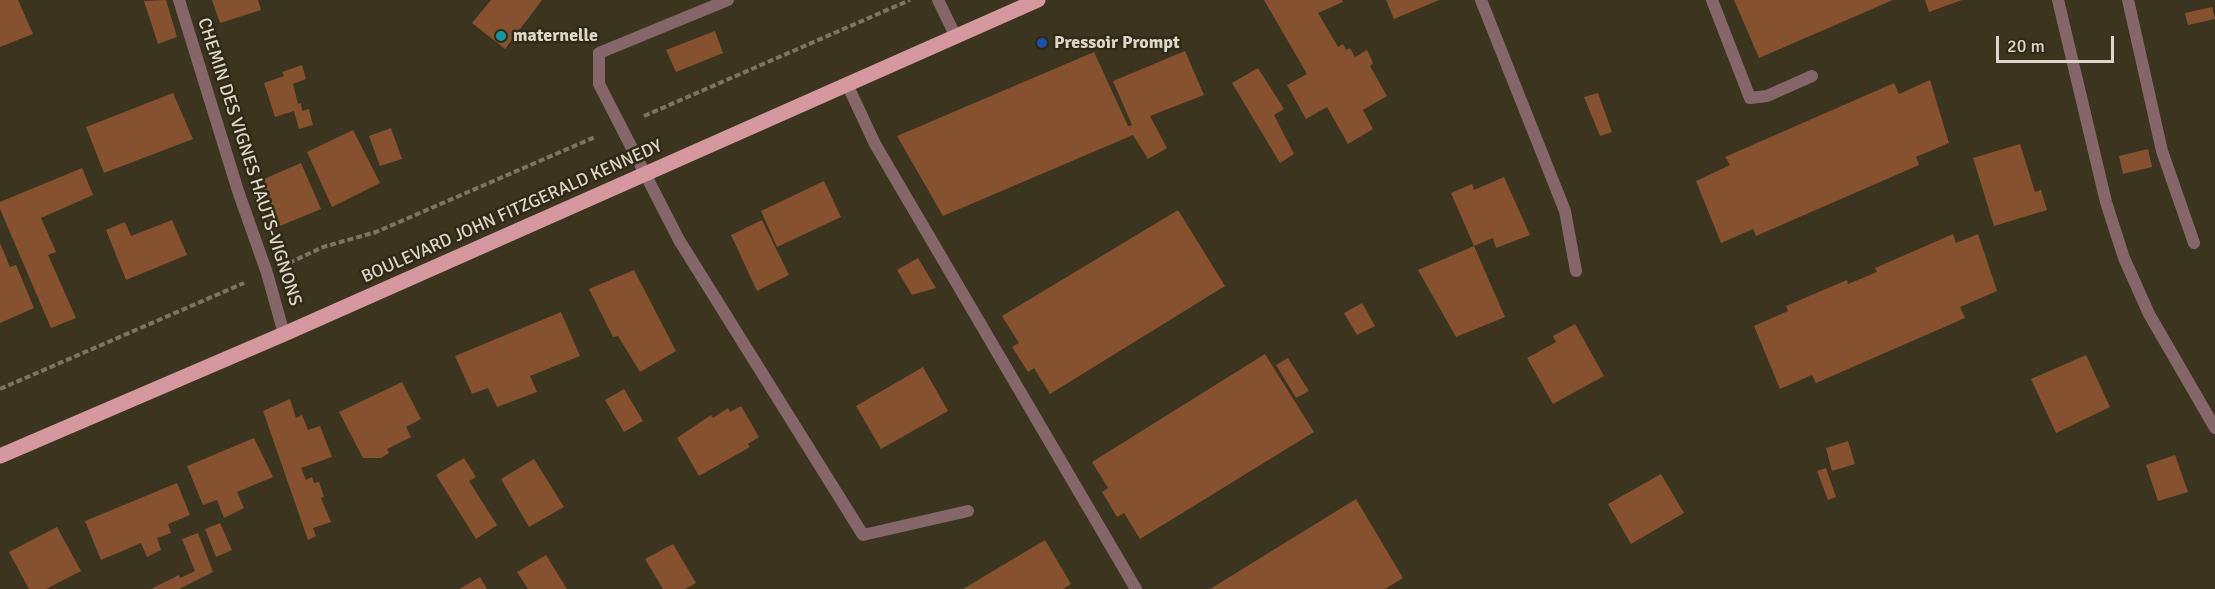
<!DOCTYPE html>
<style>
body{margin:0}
#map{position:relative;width:2215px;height:589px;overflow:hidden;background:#3b341f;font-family:Signika,sans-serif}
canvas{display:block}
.scale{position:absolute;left:1996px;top:36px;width:118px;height:27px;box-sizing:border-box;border:3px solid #dbd7ca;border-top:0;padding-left:8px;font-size:18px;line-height:21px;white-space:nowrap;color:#dbd7ca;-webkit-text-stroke:4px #302915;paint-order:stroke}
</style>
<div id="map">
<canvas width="2215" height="589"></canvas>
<div class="scale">20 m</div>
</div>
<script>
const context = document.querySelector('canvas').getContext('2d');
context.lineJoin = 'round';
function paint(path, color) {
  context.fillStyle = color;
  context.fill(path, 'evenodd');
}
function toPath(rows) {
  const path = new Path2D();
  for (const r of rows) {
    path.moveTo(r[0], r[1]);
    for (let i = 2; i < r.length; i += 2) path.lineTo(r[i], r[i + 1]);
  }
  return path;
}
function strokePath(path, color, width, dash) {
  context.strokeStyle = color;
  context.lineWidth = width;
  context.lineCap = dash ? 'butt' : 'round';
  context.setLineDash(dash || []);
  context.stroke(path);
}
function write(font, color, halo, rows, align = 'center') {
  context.font = font + ' Signika,sans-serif';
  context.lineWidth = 5;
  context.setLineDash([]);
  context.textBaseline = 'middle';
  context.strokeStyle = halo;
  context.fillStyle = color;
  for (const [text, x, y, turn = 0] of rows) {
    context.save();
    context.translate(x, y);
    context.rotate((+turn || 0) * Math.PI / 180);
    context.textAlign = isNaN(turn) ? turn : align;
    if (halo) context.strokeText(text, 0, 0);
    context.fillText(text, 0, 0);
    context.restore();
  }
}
const building = toPath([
 [0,0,18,0,33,34,0,47],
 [166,0,177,37,158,44,144,1],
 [212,0,258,0,261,10,220,23],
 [491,0,542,0,505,49,472,23],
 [1264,0,1342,0,1343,2,1318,13,1338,47,1343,44,1346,50,1350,48,1355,57,1367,50,1369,54,1373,63,1370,66,1387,96,1363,110,1373,129,1348,144,1327,107,1306,119,1287,85,1307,74],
 [1386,0,1439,0,1394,19],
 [1734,0,1893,0,1759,58],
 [1925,0,1962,0,1929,12],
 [2212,7,2215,19,2188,25,2185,13],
 [715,31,723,53,676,72,666,50],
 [1185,51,1204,95,1150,116,1167,148,1148,159,1133,135,943,216,897,136,1094,52,1128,126,1132,125,1113,81],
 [302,65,306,79,293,84,298,104,301,103,302,111,309,109,313,125,299,129,294,111,275,117,264,83,284,76,282,72],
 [1258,68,1284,109,1274,115,1294,154,1280,163,1232,83],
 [1930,80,1949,143,1916,157,1919,165,1756,236,1753,229,1721,243,1696,181,1730,165,1725,157,1894,83,1899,94],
 [173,93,193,139,104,173,86,127],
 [1598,93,1612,132,1600,136,1584,97],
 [391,128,402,159,380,166,369,136],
 [353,130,380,183,332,207,307,152],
 [2020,144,2035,192,2041,190,2047,210,1994,226,1973,158],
 [2148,149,2152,167,2123,174,2119,156],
 [301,163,321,209,268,231,250,185],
 [82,168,93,195,41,218,56,252,48,255,76,318,51,328,0,209,0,202],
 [1504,177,1530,235,1496,248,1493,238,1474,246,1451,193,1472,184,1474,190],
 [824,181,841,217,777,247,761,211],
 [1178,210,1225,286,1050,394,1034,368,1028,372,1012,347,1019,343,1002,316],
 [172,220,187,255,126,280,106,230,125,222,131,236],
 [762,220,789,275,757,291,731,235],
 [1953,234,1956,243,1978,234,1997,291,1960,307,1965,318,1816,383,1812,375,1780,389,1754,326,1788,311,1786,306,1847,280,1848,284,1877,272,1875,268],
 [0,243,10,267,16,265,34,308,0,323],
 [1474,246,1505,317,1456,337,1418,270],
 [918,258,936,288,912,295,897,270],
 [634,270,676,351,640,372,618,336,613,337,589,289],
 [1362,303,1375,326,1357,335,1344,313],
 [561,312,580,356,530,376,537,392,497,407,488,388,472,394,455,356],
 [1575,324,1604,376,1553,404,1527,358,1556,342,1553,336],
 [1265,354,1314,432,1140,539,1124,513,1117,517,1102,492,1108,488,1092,462],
 [2086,355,2110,407,2056,433,2031,379],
 [1288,358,1309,391,1296,398,1276,365],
 [923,367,948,411,881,449,856,406],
 [402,382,421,419,406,427,411,437,387,449,389,453,381,458,363,458,339,412],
 [624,389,643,421,624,432,605,400],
 [290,399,296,418,302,415,308,430,320,426,332,457,301,468,306,480,312,477,314,483,319,482,324,497,321,498,331,522,313,528,316,536,308,540,263,411],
 [741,406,759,437,748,444,750,447,699,476,677,438,711,415,713,418,728,408,730,412],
 [254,438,273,477,237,492,244,508,224,518,217,500,203,505,187,466],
 [1848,441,1855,464,1832,471,1826,448],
 [2175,455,2188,492,2158,501,2146,465],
 [464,458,476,477,469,481,497,525,476,539,436,475],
 [534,459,564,507,529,527,501,479],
 [1826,468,1836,497,1828,500,1817,471],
 [1661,474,1684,513,1631,544,1608,504],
 [177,483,190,515,168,524,171,533,157,538,161,550,147,557,141,543,101,560,85,521],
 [1356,499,1403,578,1385,589,1210,589],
 [220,523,232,550,216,557,205,529],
 [57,527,81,571,46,589,29,589,9,552],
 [198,533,213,572,179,589,151,589,179,575,180,578,195,571,182,539],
 [1045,540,1071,584,1063,589,963,589],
 [673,544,696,583,685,589,663,589,645,559],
 [546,555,567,589,528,589,517,572],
 [480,577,487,589,459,589]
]);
const path = toPath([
 [644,116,910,0],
 [289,263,323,247,376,232,595,137],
 [0,389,244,283]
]);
const lane = toPath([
 [728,0,599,53,599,84,679,240,863,535,968,511],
 [938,0,956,37],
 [1481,0,1565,211,1576,271],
 [1712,0,1750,98,1767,96,1812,76],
 [2058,0,2106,202,2124,258,2149,314,2215,428],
 [2128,0,2162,151,2194,243],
 [847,84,875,144,1136,589]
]);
const street = toPath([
 [179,0,238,191,267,273,284,334]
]);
const primary = toPath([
 [0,456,284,334,1038,0]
]);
const markers = [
 [501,36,6,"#0f9aa8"],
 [1042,43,6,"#1a4fb4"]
];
const poiNames = [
 ["maternelle",513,36],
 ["Pressoir Prompt",1054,43]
];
const streetNames = [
 ["CHEMIN DES VIGNES HAUTS-VIGNONS",249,162,72],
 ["BOULEVARD JOHN FITZGERALD KENNEDY",512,212,-24]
];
paint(building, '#86512e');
strokePath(path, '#7b7564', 4, [6, 3]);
strokePath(lane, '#85676a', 12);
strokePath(street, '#85676a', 12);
strokePath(primary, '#d5989e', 15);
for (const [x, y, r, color] of markers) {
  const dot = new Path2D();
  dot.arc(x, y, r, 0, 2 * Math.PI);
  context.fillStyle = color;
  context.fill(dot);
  strokePath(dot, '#302915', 2);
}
write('bold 18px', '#dbd7ca', '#302915', poiNames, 'left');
write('18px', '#dbd7ca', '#302915', streetNames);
</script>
